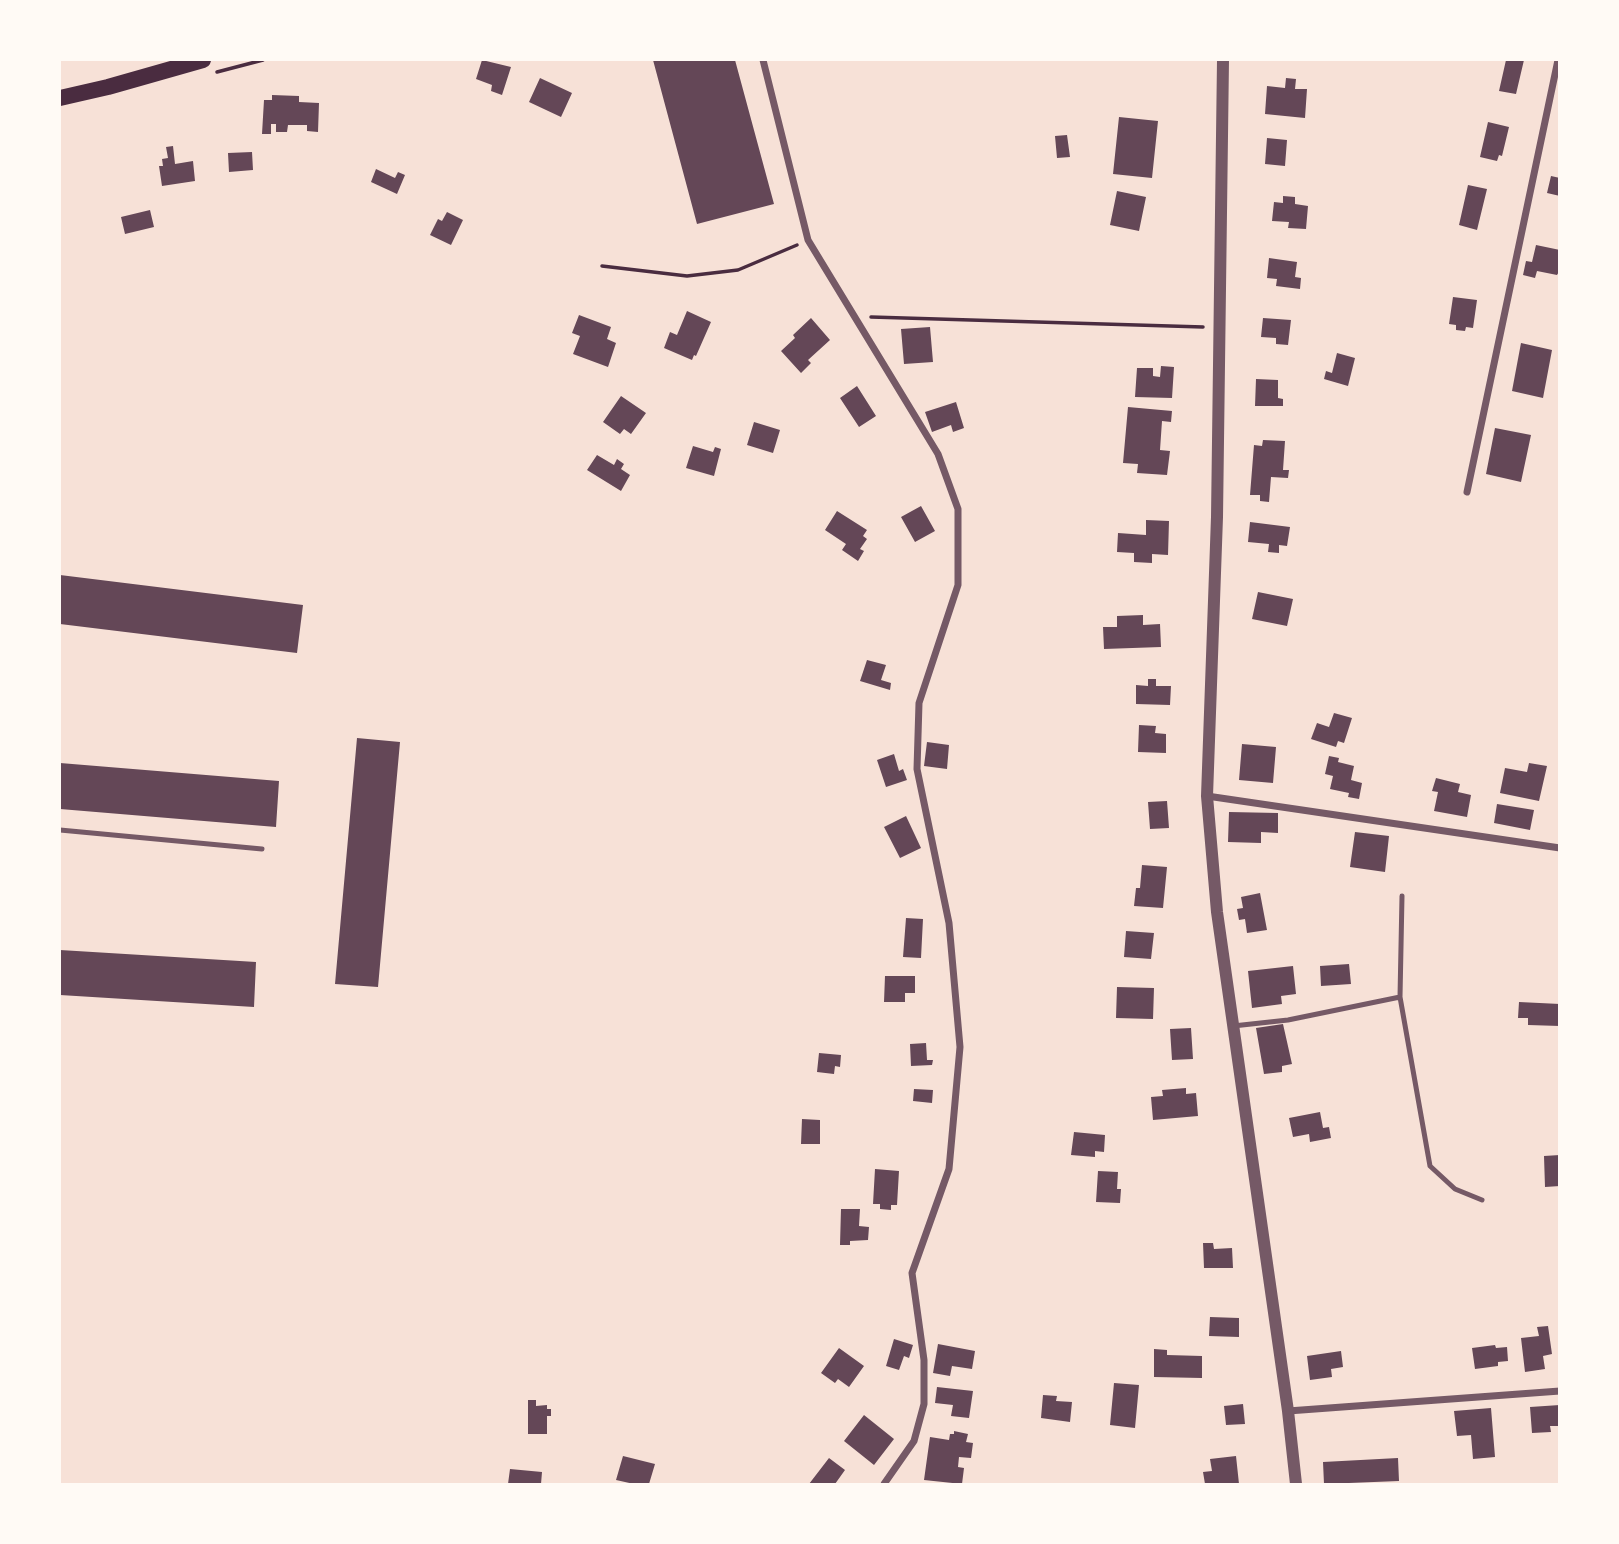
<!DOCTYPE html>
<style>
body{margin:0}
#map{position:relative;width:1619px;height:1544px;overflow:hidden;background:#f7e1d7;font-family:"PT Sans",sans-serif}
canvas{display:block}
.frame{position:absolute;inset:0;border:61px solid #fffaf5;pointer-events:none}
</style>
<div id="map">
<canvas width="1619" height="1544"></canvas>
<div class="frame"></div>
</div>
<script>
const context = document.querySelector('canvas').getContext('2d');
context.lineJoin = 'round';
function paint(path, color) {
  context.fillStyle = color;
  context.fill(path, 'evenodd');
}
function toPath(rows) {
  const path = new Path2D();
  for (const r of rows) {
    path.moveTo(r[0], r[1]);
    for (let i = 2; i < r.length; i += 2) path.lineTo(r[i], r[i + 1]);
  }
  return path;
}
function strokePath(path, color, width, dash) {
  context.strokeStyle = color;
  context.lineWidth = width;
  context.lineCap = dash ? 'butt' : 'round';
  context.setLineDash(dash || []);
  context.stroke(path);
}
const building = toPath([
 [482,60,511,67,502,95,491,91,492,85,476,79],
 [653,60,735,60,774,204,697,224],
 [1506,60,1524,60,1516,94,1499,91],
 [540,78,572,93,561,117,529,102],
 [1286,78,1296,79,1295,89,1307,89,1305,118,1265,114,1267,86,1285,88],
 [272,95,299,96,299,102,319,103,318,132,307,131,307,125,288,125,287,132,276,132,276,124,271,124,271,134,262,134,264,100,272,100],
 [1119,117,1158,121,1152,178,1113,174],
 [1488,122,1509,127,1502,156,1499,155,1497,161,1480,157],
 [1067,135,1070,157,1057,158,1055,136],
 [1267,138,1287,140,1285,166,1265,164],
 [173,146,175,164,193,161,195,181,162,186,159,166,163,166,162,159,168,158,166,147],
 [252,152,253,170,229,172,228,153],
 [376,169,395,178,398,172,405,175,397,194,371,182],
 [1551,176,1560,178,1560,196,1547,193],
 [1468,185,1487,189,1477,230,1459,225],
 [1117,191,1146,197,1139,231,1110,225],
 [1283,196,1295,197,1295,204,1308,206,1306,229,1288,228,1289,222,1272,221,1274,202,1283,203],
 [150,210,154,227,125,234,121,217],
 [447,212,463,220,451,245,430,235,438,219,442,221],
 [1536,245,1560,250,1560,270,1557,275,1537,271,1535,278,1523,275,1526,261,1532,262],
 [1269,258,1297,262,1295,277,1301,278,1300,289,1276,286,1277,279,1267,278],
 [1453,297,1477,300,1473,328,1466,327,1465,331,1456,330,1456,325,1449,324],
 [687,311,711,322,696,356,694,355,692,360,664,348,670,332,677,335],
 [579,315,611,327,607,339,616,343,608,367,573,354,580,336,572,333],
 [811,318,830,340,808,360,811,363,801,373,781,351,795,338,793,335],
 [1263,318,1291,320,1288,345,1276,344,1276,338,1261,337],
 [930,327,933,362,904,364,901,329],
 [1521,343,1552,350,1543,398,1512,391],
 [1337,353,1355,358,1348,386,1324,379,1326,371,1332,373],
 [1161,366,1174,367,1172,398,1135,397,1137,368,1153,368,1153,376,1160,377],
 [1256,379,1278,380,1278,398,1283,399,1283,406,1255,406],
 [857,386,876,416,859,427,840,398],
 [621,396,646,413,631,434,624,429,620,434,603,422],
 [956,402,964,428,953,432,951,425,932,432,925,412],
 [1128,407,1172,411,1171,422,1162,421,1160,450,1170,451,1167,475,1137,473,1138,464,1123,463],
 [754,422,780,430,773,453,747,445],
 [1495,428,1531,435,1521,482,1486,474],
 [1263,440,1285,441,1283,470,1289,470,1288,478,1271,477,1269,502,1260,501,1260,495,1250,495,1254,445,1262,446],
 [693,446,713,452,715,447,721,449,714,476,686,468],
 [597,455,614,465,617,459,624,464,621,469,630,475,621,491,587,470],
 [921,506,935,531,915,542,901,517],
 [837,511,867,530,863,536,867,539,860,549,864,551,858,561,842,550,846,544,825,530],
 [1146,520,1169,521,1168,555,1152,554,1152,563,1134,562,1134,553,1117,552,1118,533,1146,535],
 [1250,522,1290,527,1287,546,1279,545,1279,553,1268,552,1269,544,1248,542],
 [60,575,303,605,297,653,60,624],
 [1258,592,1293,599,1287,626,1252,619],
 [1143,615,1143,625,1160,624,1161,647,1104,649,1103,627,1117,627,1117,616],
 [867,660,886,665,881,680,891,683,890,690,860,681],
 [1148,679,1156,679,1156,686,1171,686,1170,705,1136,704,1136,685,1148,686],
 [1334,713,1352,718,1344,743,1338,741,1336,747,1311,739,1317,723,1329,727],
 [1139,725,1156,726,1155,733,1166,734,1166,753,1138,752],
 [357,738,400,742,378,987,335,984],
 [927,742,949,745,947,769,924,766],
 [1242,744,1276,747,1273,783,1239,780],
 [894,754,899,771,903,769,907,780,886,787,877,760],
 [1329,756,1339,758,1338,762,1354,766,1351,780,1362,783,1359,799,1348,797,1349,793,1330,789,1333,776,1325,774],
 [60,763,279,781,276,827,60,809],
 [1529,763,1547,766,1539,801,1500,793,1505,768,1527,772],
 [1436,778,1460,784,1458,792,1471,795,1467,817,1434,811,1438,792,1432,791],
 [1167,801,1169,828,1150,829,1148,802],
 [1497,804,1534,810,1530,830,1494,823],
 [1229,812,1278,813,1278,833,1261,832,1261,843,1228,842],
 [906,816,921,848,900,858,884,827],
 [1355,832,1389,836,1385,872,1350,867],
 [1142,865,1167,867,1163,908,1134,906,1136,888,1140,888],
 [1260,893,1267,930,1247,933,1245,919,1239,920,1237,909,1243,908,1241,897],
 [906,918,923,919,921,958,903,957],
 [1126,931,1154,933,1151,959,1124,957],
 [60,950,256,962,254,1007,60,995],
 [1349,964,1351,984,1321,986,1320,966],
 [1293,966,1296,994,1281,996,1282,1004,1252,1008,1248,971],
 [885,976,915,976,915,993,905,993,905,1002,884,1002],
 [1117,987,1154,988,1153,1019,1116,1018],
 [1519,1002,1560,1004,1560,1026,1528,1025,1528,1018,1518,1018],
 [1283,1024,1292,1064,1282,1066,1282,1072,1264,1074,1256,1028],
 [1191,1028,1193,1059,1172,1060,1170,1029],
 [926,1043,927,1060,933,1060,932,1065,911,1066,910,1044],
 [819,1053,841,1055,840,1067,835,1066,834,1074,817,1072],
 [1186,1088,1186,1094,1196,1093,1198,1116,1153,1120,1151,1097,1163,1096,1162,1090],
 [914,1089,933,1090,932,1103,913,1101],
 [1320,1112,1323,1128,1329,1127,1331,1138,1310,1142,1309,1134,1293,1137,1289,1118],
 [802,1119,820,1120,820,1144,801,1144],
 [1074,1132,1105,1135,1104,1152,1095,1151,1095,1157,1071,1155],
 [1560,1155,1560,1186,1545,1187,1544,1156],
 [875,1169,899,1171,897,1205,891,1205,891,1210,880,1209,880,1204,873,1204],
 [1098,1171,1118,1172,1117,1189,1121,1189,1120,1203,1096,1202],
 [841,1209,860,1209,859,1226,869,1227,868,1240,850,1241,850,1245,840,1245],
 [1203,1243,1213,1243,1214,1249,1232,1248,1233,1268,1204,1268],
 [1210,1317,1239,1318,1239,1337,1209,1336],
 [1548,1326,1552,1354,1543,1356,1545,1369,1525,1372,1521,1338,1539,1336,1537,1327],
 [894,1339,913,1345,909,1358,904,1356,899,1370,886,1366],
 [938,1344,975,1351,972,1369,952,1366,950,1376,933,1373],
 [1495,1345,1496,1348,1507,1347,1508,1361,1498,1362,1498,1366,1475,1369,1472,1348],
 [839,1348,864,1366,849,1387,838,1379,835,1383,821,1373],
 [1154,1349,1167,1350,1167,1355,1202,1356,1202,1378,1154,1377],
 [1341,1351,1343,1367,1331,1369,1332,1377,1310,1380,1307,1356],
 [1114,1383,1139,1385,1135,1428,1110,1425],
 [937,1387,973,1391,969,1418,951,1416,953,1405,935,1403],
 [1043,1395,1057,1396,1056,1401,1072,1402,1070,1422,1041,1418],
 [528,1400,536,1400,536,1406,547,1405,547,1409,551,1409,551,1416,547,1416,547,1434,528,1434],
 [1243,1404,1245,1424,1226,1425,1224,1406],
 [1560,1405,1560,1426,1550,1426,1551,1432,1532,1433,1530,1407],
 [1491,1408,1495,1457,1473,1459,1471,1435,1457,1436,1454,1411],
 [864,1415,894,1439,874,1465,844,1441],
 [954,1431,968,1434,966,1442,973,1443,971,1458,959,1457,958,1467,964,1468,962,1484,924,1480,930,1437,949,1440,950,1434,954,1434],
 [623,1456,655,1464,649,1484,634,1484,616,1480],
 [1236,1456,1239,1484,1205,1484,1203,1472,1212,1471,1210,1459],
 [829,1458,845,1470,835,1484,809,1484],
 [1398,1458,1399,1481,1324,1484,1323,1462],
 [510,1469,542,1472,541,1484,508,1484]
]);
const path = toPath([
 [217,72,263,60],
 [602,266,687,276,738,270,797,245],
 [871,317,1203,327]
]);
const service = toPath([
 [60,830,262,849],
 [1402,896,1400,997,1430,1166,1455,1189,1482,1200],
 [1233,1026,1288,1020,1400,997]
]);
const minor = toPath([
 [763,60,808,240,938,454,958,509,958,585,919,703,917,769,949,923,960,1047,949,1169,912,1273,924,1360,924,1404,914,1441,884,1484],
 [1467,492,1558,60],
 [1207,796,1560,848],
 [1288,1411,1560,1391]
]);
const tertiary = toPath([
 [1223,60,1217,517,1207,796,1217,912,1288,1411,1296,1484]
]);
const primary = toPath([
 [60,98,108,87,203,60]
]);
paint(building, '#644757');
strokePath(path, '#4a2c40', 3.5);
strokePath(service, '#755966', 5);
strokePath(minor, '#755966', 7);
strokePath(tertiary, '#755966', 12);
strokePath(primary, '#4a2c40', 16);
</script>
